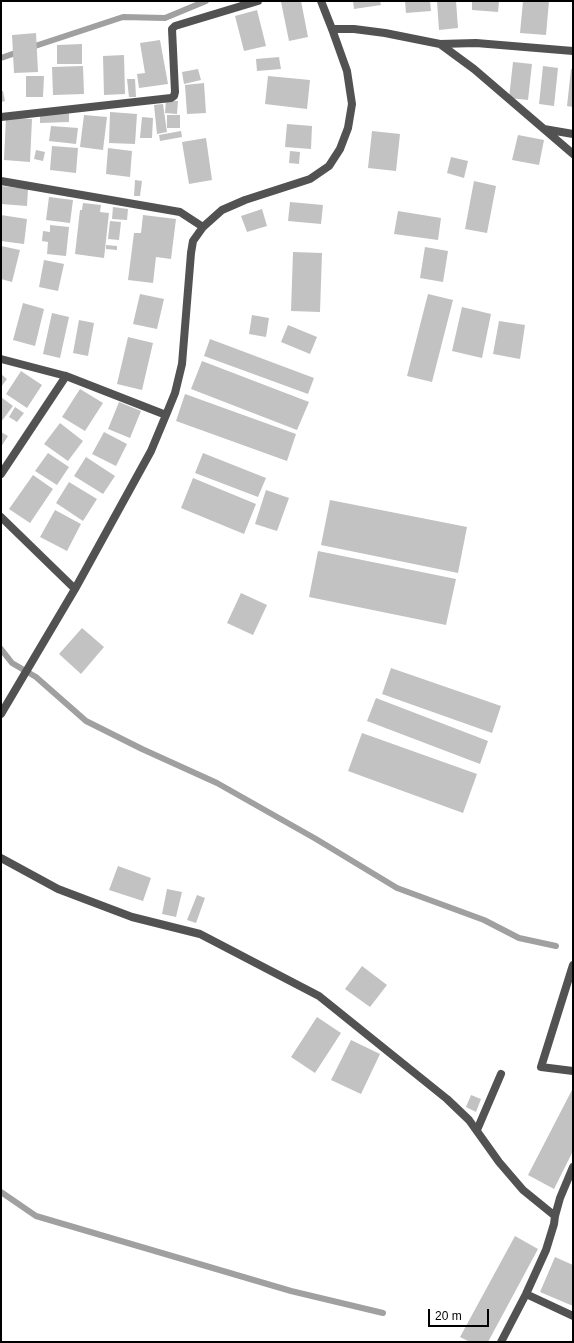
<!DOCTYPE html>
<style>
body{margin:0}
#map{position:relative;width:574px;height:1343px;overflow:hidden;background:#fff;font-family:Arial,sans-serif}
canvas{display:block}
.frame{position:absolute;inset:0;border:2px solid #000;pointer-events:none}
.scale{position:absolute;left:428px;top:1309px;width:61px;height:18px;box-sizing:border-box;border:2px solid #000;border-top:0;padding-left:5px;font-size:12px;line-height:14px;white-space:nowrap;color:#000;-webkit-text-stroke:3px #fff;paint-order:stroke}
</style>
<div id="map">
<canvas width="574" height="1343"></canvas>
<div class="frame"></div>
<div class="scale">20 m</div>
</div>
<script>
const context = document.querySelector('canvas').getContext('2d');
context.lineJoin = 'round';
function toPath(rows) {
  const path = new Path2D();
  for (const r of rows) {
    path.moveTo(r[0], r[1]);
    for (let i = 2; i < r.length; i += 2) path.lineTo(r[i], r[i + 1]);
  }
  return path;
}
function strokePath(path, color, width, dash) {
  context.strokeStyle = color;
  context.lineWidth = width;
  context.lineCap = dash ? 'butt' : 'round';
  context.setLineDash(dash || []);
  context.stroke(path);
}
function paint(path, color) {
  context.fillStyle = color;
  context.fill(path, 'evenodd');
}
const stream = toPath([
 [29,48,123,17,165,18,206,1],
 [1,58,21,51],
 [1,649,12,663,36,677,86,721,142,749,217,783,316,839,397,888,484,920,519,938,556,946],
 [1,1192,36,1216,291,1291,383,1313]
]);
const building = toPath([
 [288,1,301,1,308,37,289,41,281,2],
 [353,1,380,1,381,5,354,9],
 [405,1,430,1,431,11,406,13],
 [437,1,456,1,458,28,439,30],
 [472,1,499,1,498,12,472,10],
 [523,1,549,1,546,35,520,33],
 [257,10,266,46,244,51,235,16],
 [36,33,38,72,14,73,12,35],
 [160,40,168,84,139,88,137,74,145,73,140,43],
 [82,44,82,64,57,64,57,45],
 [124,55,125,94,104,95,103,56],
 [279,57,281,69,257,71,256,59],
 [513,62,532,64,528,100,509,98],
 [83,66,84,94,53,95,52,67],
 [543,66,558,68,554,106,539,104],
 [198,69,201,80,184,84,182,72],
 [571,69,573,69,573,107,567,106],
 [26,76,44,76,43,97,26,97],
 [268,76,310,80,307,109,265,104],
 [127,79,135,79,136,97,129,97],
 [204,83,206,113,187,114,185,85],
 [1,91,3,91,5,101,1,102],
 [166,100,178,101,177,114,165,113],
 [163,104,167,132,157,134,154,105],
 [110,112,137,114,135,144,109,143],
 [69,113,69,122,40,123,40,114],
 [84,115,107,117,103,150,80,147],
 [167,115,180,115,180,128,167,128],
 [6,117,32,119,30,162,4,160],
 [142,117,153,118,152,138,140,138],
 [287,124,312,126,311,149,285,147],
 [51,126,78,128,76,144,49,141],
 [181,131,182,137,160,141,159,135],
 [372,131,400,134,396,171,368,168],
 [518,135,544,140,539,165,512,160],
 [206,138,212,180,189,184,182,142],
 [52,146,78,148,76,173,50,170],
 [108,148,132,151,130,177,106,174],
 [36,150,45,152,43,161,34,159],
 [290,151,300,152,299,164,289,163],
 [451,157,468,161,464,178,447,173],
 [135,180,142,181,140,196,134,196],
 [474,181,496,186,487,233,465,229],
 [1,186,28,189,27,206,1,204],
 [49,197,73,200,70,223,46,220],
 [290,202,323,205,321,224,288,221],
 [83,203,101,205,100,212,109,213,104,258,75,254,80,210,82,210],
 [113,207,128,209,127,220,112,219],
 [262,209,267,226,247,232,241,216],
 [398,211,441,218,438,240,394,234],
 [1,215,27,219,24,244,1,241],
 [143,215,176,219,171,259,156,257,153,283,128,280,134,233,141,233],
 [110,221,121,222,119,240,108,239],
 [50,225,69,227,66,256,47,254,48,242,42,241,43,231,50,232],
 [106,245,117,246,117,250,106,249],
 [1,246,20,250,12,282,1,279],
 [425,247,448,251,443,282,420,278],
 [293,252,322,253,320,312,291,311],
 [44,260,64,264,58,291,39,287],
 [140,294,164,299,157,329,133,324],
 [428,294,453,300,432,382,407,376],
 [23,303,44,309,35,346,13,340],
 [462,307,491,314,482,358,452,351],
 [52,313,69,317,60,358,43,354],
 [252,315,269,318,266,337,249,334],
 [79,320,94,323,88,356,73,353],
 [499,321,525,325,520,359,493,354],
 [288,325,317,337,310,354,281,342],
 [128,337,153,343,142,390,117,384],
 [210,339,314,378,308,394,204,356],
 [202,361,309,402,297,430,191,389],
 [21,371,42,385,27,408,6,394],
 [1,374,7,379,1,387],
 [80,389,103,403,85,431,62,417],
 [185,394,296,434,287,461,176,421],
 [1,397,13,406,1,422],
 [119,402,141,411,130,438,108,429],
 [15,407,24,413,17,422,9,417],
 [60,423,83,441,68,461,44,444],
 [1,432,8,436,1,447],
 [104,432,127,444,116,466,92,454],
 [48,453,69,467,57,485,35,471],
 [203,453,266,478,258,497,195,473],
 [86,457,115,476,103,494,74,476],
 [33,475,53,489,30,523,9,509],
 [193,478,256,504,244,534,181,508],
 [69,482,97,499,83,521,56,503],
 [266,490,289,498,277,531,255,524],
 [330,500,467,527,458,573,321,545],
 [55,510,81,524,67,551,40,537],
 [318,551,456,579,446,625,309,597],
 [241,593,267,605,253,635,227,623],
 [82,628,104,647,81,674,59,654],
 [391,668,501,706,492,733,382,694],
 [376,698,488,741,480,764,367,721],
 [362,733,477,774,463,813,348,771],
 [118,866,151,878,143,901,109,890],
 [167,889,182,892,176,917,162,914],
 [197,895,205,898,196,923,187,920],
 [362,966,387,985,370,1007,345,989],
 [317,1017,341,1033,315,1073,291,1057],
 [351,1040,380,1054,361,1094,331,1080],
 [573,1088,573,1151,554,1189,528,1175],
 [471,1095,481,1099,476,1112,466,1107],
 [515,1236,538,1249,488,1342,470,1342,460,1337],
 [555,1257,573,1265,573,1306,540,1292]
]);
const lane = toPath([
 [477,1130,501,1074]
]);
const street = toPath([
 [332,29,354,29,385,33,440,44,474,69,573,154],
 [440,44,476,43,573,51],
 [1,117,171,98,174,96,175,92,172,29,175,26,258,1],
 [544,129,573,134],
 [1,181,180,212,203,227],
 [1,359,66,376,166,415],
 [1,474,66,376],
 [1,517,75,589],
 [1,714,75,589,151,451,166,415,175,393,182,364,191,253,193,241,203,227,222,210,245,200,310,179,329,166,340,149,348,128,352,104,347,71,332,29,321,1],
 [1,858,58,889,132,917,200,934,319,996,447,1099,469,1120,499,1162,523,1190,555,1216],
 [573,965,541,1067,573,1071],
 [526,1294,573,1316],
 [501,1342,526,1294,546,1250,554,1224,555,1216,560,1198,573,1167]
]);
strokePath(stream, '#a0a0a0', 6);
paint(building, '#c2c2c2');
strokePath(lane, '#525252', 8);
strokePath(street, '#525252', 8);
</script>
